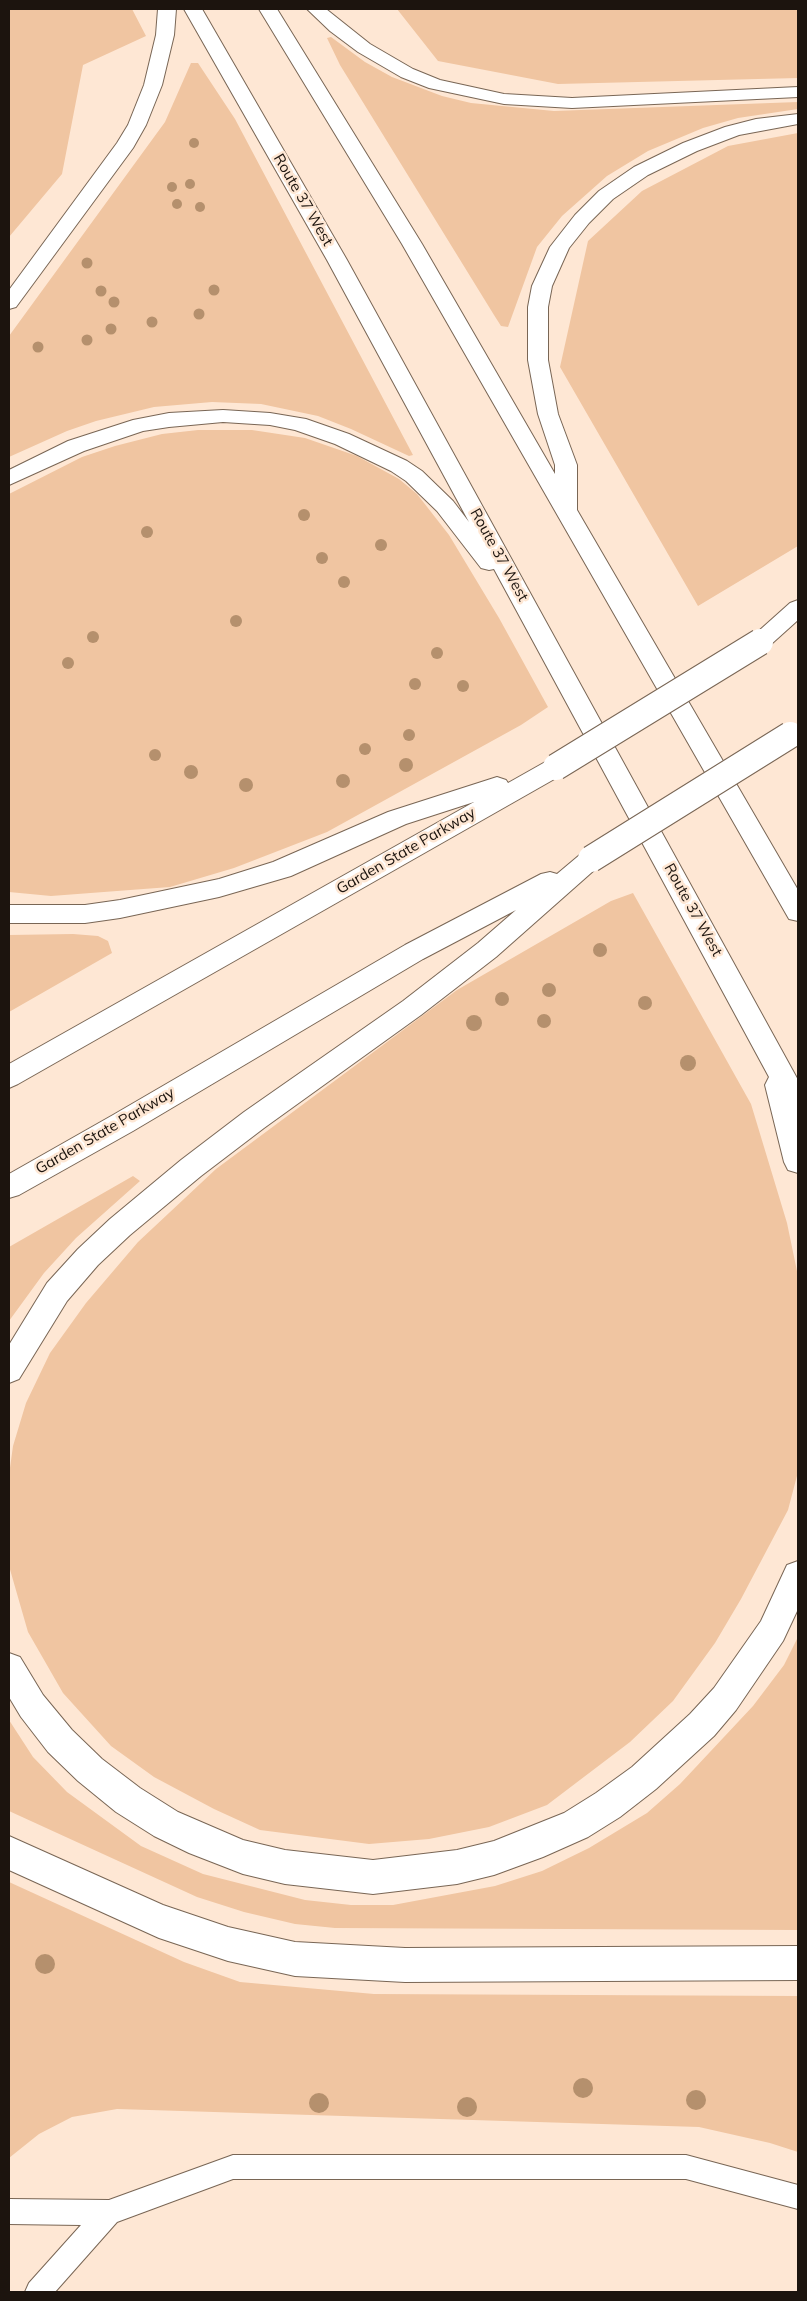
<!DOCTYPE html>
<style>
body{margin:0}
#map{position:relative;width:807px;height:2301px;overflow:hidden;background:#fee7d4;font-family:Mulish,sans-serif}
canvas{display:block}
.frame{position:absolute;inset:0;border:10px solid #1c140e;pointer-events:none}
</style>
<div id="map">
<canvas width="807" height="2301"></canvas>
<div class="frame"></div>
</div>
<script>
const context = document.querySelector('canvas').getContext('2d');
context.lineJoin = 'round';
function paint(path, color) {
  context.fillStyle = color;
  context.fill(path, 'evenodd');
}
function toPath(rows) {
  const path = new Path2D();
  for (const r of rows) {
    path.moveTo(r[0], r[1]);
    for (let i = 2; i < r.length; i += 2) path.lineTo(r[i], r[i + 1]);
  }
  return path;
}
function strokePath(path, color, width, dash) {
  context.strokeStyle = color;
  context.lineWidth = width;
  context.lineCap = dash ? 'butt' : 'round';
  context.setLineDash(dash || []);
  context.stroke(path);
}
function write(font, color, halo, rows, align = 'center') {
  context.font = font + ' Mulish,sans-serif';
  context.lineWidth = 5;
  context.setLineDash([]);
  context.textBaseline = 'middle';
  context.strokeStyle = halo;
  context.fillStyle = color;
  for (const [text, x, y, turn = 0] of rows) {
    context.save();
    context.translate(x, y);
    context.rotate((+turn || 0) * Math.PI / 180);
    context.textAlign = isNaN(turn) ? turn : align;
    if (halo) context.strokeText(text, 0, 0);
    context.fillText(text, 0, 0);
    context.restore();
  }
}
const green = toPath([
 [9,9,132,9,146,36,83,65,62,174,9,237],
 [397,9,798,9,798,78,558,84,438,61],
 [331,37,365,62,392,77,442,96,471,103,554,111,798,102,798,109,738,118,703,128,648,151,607,176,562,216,537,247,508,327,501,326,494,315,340,65,327,38],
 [191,63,198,63,235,119,413,455,409,456,351,429,318,416,261,404,212,402,154,407,96,421,67,431,9,457,9,336,165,122],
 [798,133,798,546,698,606,560,367,588,241,642,191,728,146],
 [198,430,252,430,305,438,357,456,399,479,417,494,449,535,499,618,548,707,521,725,327,832,234,868,170,887,51,896,9,892,9,494,82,457,115,446,162,434],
 [633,893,751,1104,787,1223,798,1276,798,1472,788,1510,741,1599,715,1643,673,1701,630,1742,547,1805,489,1827,429,1839,369,1844,260,1830,214,1809,154,1777,111,1746,63,1693,28,1632,9,1566,9,1475,13,1446,26,1403,50,1353,86,1303,138,1242,216,1169,457,990,611,901],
 [73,934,98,936,108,941,112,953,9,1012,9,935],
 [133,1176,140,1181,76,1238,44,1273,9,1321,9,1247],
 [798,1637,798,1930,335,1928,295,1924,244,1912,197,1897,9,1811,9,1720,33,1757,67,1792,141,1846,203,1874,305,1900,351,1905,393,1905,495,1886,542,1871,589,1848,647,1813,680,1784,753,1706,784,1665],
 [9,1882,184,1962,240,1982,374,1994,798,1996,798,2152,770,2143,699,2127,117,2109,72,2117,39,2134,9,2158]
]);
const lane = toPath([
 [233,2155,686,2155,798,2185,798,2209,686,2179,233,2179,117,2222,55,2292,25,2292,29,2283,81,2225,9,2224,9,2199,109,2200,233,2155]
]);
const highway = toPath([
 [158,9,176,9,174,35,162,85,146,125,133,148,16,307,9,309,9,290,117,143,128,125,144,85,156,35,158,9],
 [184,9,202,9,347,260,798,1080,798,1173,788,1170,784,1162,765,1085,769,1077,494,569,489,570,481,568,437,511,406,481,391,471,335,444,295,430,270,425,223,422,169,427,143,431,84,451,9,485,9,470,68,441,133,420,169,413,223,410,270,413,306,419,349,434,407,461,422,471,453,501,469,522,327,260,184,9],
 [259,9,277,9,422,244,555,474,555,465,538,414,528,360,528,307,532,286,550,247,575,215,599,191,634,167,683,143,725,127,756,119,798,114,798,124,739,135,697,151,648,175,613,199,589,223,569,248,552,286,548,307,548,360,558,414,577,465,577,510,798,890,798,921,789,919,402,244,259,9],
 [307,9,326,9,370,44,413,69,440,80,504,94,572,98,798,87,798,97,572,108,504,104,429,88,401,77,358,52,330,31,307,9],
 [798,600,798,620,768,647,760,650,752,647,749,642,752,637,790,603,798,600],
 [556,758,565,761,568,767,565,773,18,1084,9,1088,9,1064,474,802,406,824,291,876,219,897,120,918,85,923,9,923,9,905,85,905,120,900,219,879,273,862,388,812,497,777,506,780,508,783,547,761,556,758],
 [591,850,600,853,603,859,600,865,496,957,421,1015,264,1128,201,1176,130,1235,98,1265,67,1301,19,1379,9,1383,9,1345,47,1283,78,1249,110,1219,181,1160,244,1112,403,1001,478,943,516,910,423,959,133,1131,19,1195,9,1198,9,1174,113,1115,405,945,541,874,550,872,557,874,582,853,591,850],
 [798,1561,798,1609,783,1641,736,1710,714,1736,656,1789,620,1817,588,1837,543,1857,494,1875,457,1884,373,1894,285,1884,243,1874,189,1853,154,1836,116,1812,78,1781,48,1752,21,1717,9,1697,9,1653,20,1657,43,1695,72,1730,102,1759,140,1788,178,1812,243,1840,285,1850,373,1860,457,1850,494,1841,564,1813,596,1793,632,1767,690,1714,714,1688,761,1621,787,1565,798,1561],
 [9,1836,163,1905,228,1927,295,1942,405,1948,798,1946,798,1980,405,1982,295,1976,228,1961,159,1938,9,1870,9,1836]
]);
const highwayBridge = toPath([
 [556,767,760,642],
 [591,859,790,735]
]);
const trees = [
 [194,143,5],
 [190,184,5],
 [172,187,5],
 [177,204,5],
 [200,207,5],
 [87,263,5.5],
 [214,290,5.5],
 [101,291,5.5],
 [114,302,5.5],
 [199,314,5.5],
 [152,322,5.5],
 [111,329,5.5],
 [87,340,5.5],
 [38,347,5.5],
 [304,515,6],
 [147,532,6],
 [381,545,6],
 [322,558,6],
 [344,582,6],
 [236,621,6],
 [93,637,6],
 [437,653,6],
 [68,663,6],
 [415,684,6],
 [463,686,6],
 [409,735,6],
 [365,749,6],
 [155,755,6],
 [406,765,7],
 [191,772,7],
 [343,781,7],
 [246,785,7],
 [600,950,7],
 [549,990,7],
 [502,999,7],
 [645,1003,7],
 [544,1021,7],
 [474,1023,8],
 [688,1063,8],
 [45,1964,10],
 [583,2088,10],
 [696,2100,10],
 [319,2103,10],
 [467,2107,10]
];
const streetNames = [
 ["Route 37 West",303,200,60],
 ["Route 37 West",499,555,61],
 ["Garden State Parkway",406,851,-30],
 ["Route 37 West",693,910,61],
 ["Garden State Parkway",105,1131,-30]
];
paint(green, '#f0c5a1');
strokePath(lane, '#796655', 2);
strokePath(highway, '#796655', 2);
paint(lane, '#fff');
paint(highway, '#fff');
strokePath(highwayBridge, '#796655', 28, []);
strokePath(highwayBridge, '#fff', 26);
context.fillStyle = '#b5906d';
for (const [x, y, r] of trees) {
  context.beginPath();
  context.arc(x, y, r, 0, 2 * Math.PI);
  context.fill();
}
write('15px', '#1c140e', '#fee7d4', streetNames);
</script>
